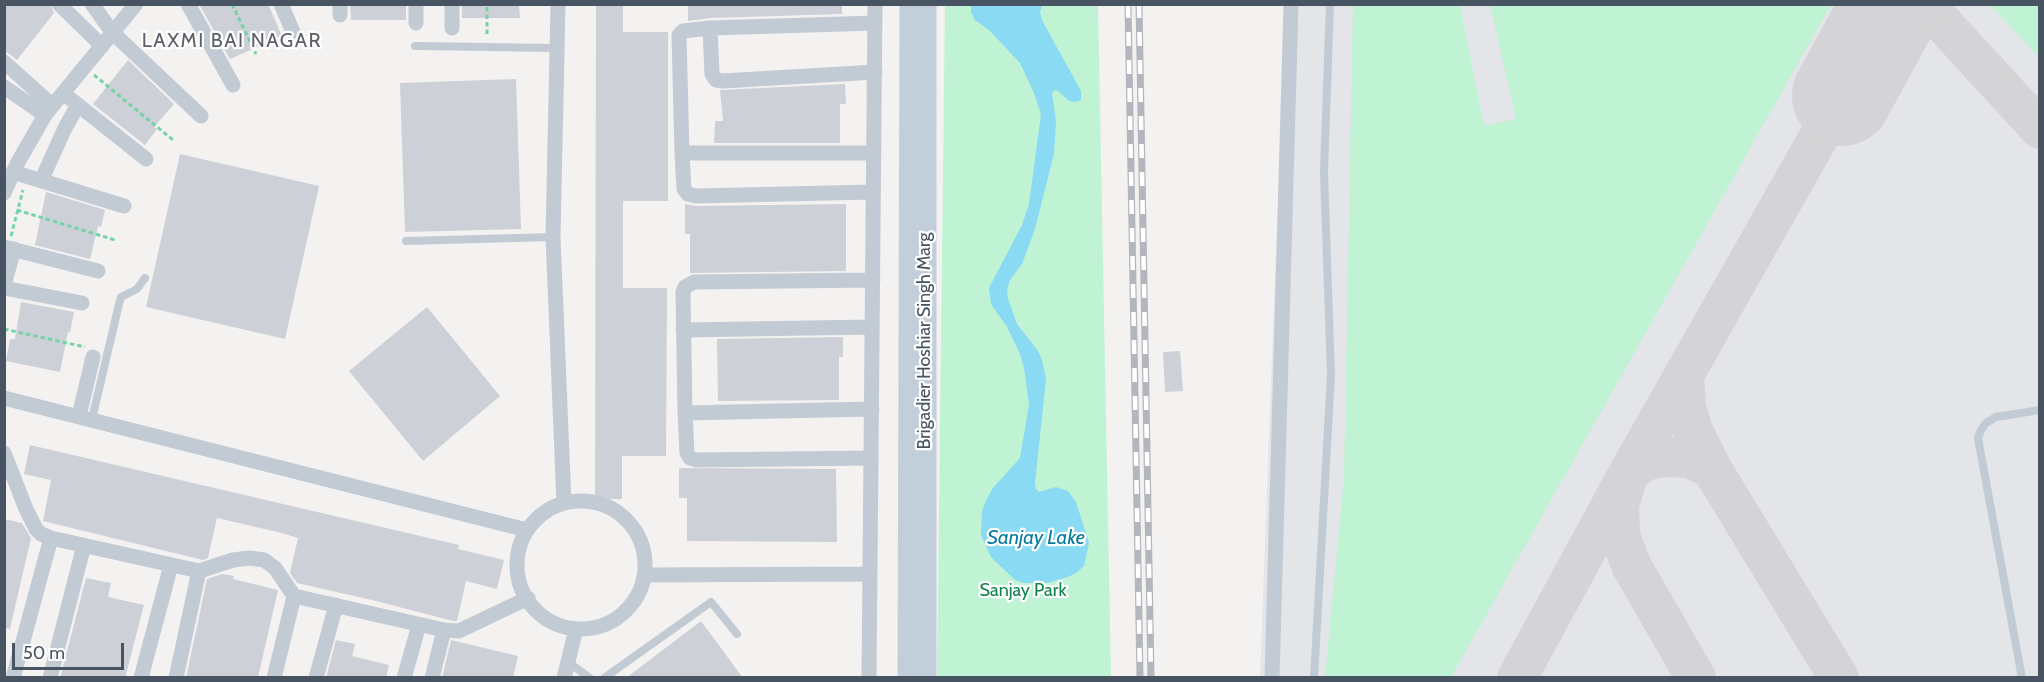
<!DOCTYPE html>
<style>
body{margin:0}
#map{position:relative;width:2044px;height:682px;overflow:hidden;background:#f4f1f1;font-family:Cabin,sans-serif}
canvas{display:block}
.frame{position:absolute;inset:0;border:6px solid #485461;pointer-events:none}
.scale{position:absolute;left:12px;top:643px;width:112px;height:27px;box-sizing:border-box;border:3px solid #485461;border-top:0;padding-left:8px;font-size:18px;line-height:21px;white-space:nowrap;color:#485461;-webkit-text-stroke:4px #fff;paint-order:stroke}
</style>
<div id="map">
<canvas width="2044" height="682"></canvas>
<div class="frame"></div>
<div class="scale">50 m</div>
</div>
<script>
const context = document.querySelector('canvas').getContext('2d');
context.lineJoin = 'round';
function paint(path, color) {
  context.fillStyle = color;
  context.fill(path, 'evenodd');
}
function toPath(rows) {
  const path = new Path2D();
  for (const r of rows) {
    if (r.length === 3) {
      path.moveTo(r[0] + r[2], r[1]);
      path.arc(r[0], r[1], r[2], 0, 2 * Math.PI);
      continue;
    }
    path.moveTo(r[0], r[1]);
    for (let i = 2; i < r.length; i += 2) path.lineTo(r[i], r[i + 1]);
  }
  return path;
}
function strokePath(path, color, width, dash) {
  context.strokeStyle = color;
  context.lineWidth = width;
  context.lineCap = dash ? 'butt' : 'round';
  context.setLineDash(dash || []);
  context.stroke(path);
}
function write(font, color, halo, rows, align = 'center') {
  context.font = font + ' Cabin,sans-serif';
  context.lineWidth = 4.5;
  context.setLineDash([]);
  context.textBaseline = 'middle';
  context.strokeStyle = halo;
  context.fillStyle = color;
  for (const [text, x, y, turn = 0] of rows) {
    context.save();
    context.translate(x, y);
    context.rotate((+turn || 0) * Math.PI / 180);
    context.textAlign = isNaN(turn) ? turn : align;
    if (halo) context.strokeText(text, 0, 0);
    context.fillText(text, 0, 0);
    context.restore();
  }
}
const airport = toPath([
 [1285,5,2039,5,2039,677,1260,678]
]);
const green = toPath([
 [945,5,1098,5,1111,677,937,678],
 [1353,5,1460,5,1484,126,1516,119,1490,5,1831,5,1451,677,1325,677,1344,478],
 [1990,5,2039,5,2039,57]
]);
const water = toPath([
 [971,5,1042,5,1040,13,1043,22,1081,91,1081,100,1076,102,1069,101,1058,91,1055,90,1052,93,1056,121,1054,154,1035,229,1022,264,1010,280,1007,290,1008,299,1017,324,1038,351,1042,360,1046,379,1035,483,1036,489,1039,492,1056,487,1068,491,1076,502,1089,543,1084,566,1076,573,1068,577,1047,583,1024,583,1015,580,991,557,981,535,982,511,986,500,993,488,1020,458,1029,404,1024,368,1020,354,1007,327,991,304,989,288,1022,225,1029,204,1041,114,1034,93,1020,63,989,30,975,20,971,12]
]);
const taxiway = toPath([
 [1925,4,2040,129],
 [1684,376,1686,407,1693,431,1712,469,1839,678],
 [1517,678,1629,472,1842,96],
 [1696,678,1631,565,1620,535,1619,505,1629,472,1645,461,1663,457,1689,458,1712,469]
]);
const runway = toPath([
 [1842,96,1892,4]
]);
const building = toPath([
 [4,4,50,4,54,13,17,60,4,50],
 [199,4,268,4,282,36,230,59],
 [350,4,406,4,406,20,351,20],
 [462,4,519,4,520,18,462,18],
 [596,4,623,4,623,32,668,32,668,201,623,201,623,288,667,288,666,456,622,456,622,499,595,499],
 [688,4,842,4,842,14,710,18,688,21],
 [128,60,174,104,154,127,157,129,145,145,93,104],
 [516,79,521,229,405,232,400,83],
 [845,84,846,104,840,104,840,143,714,143,715,121,723,121,720,90],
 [180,154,319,186,285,339,146,307],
 [46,192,105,210,101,227,98,226,90,259,35,245],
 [685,204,696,206,846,204,846,271,690,273,690,234,685,234],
 [21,302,74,312,70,333,68,332,60,372,6,361,10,339,15,339],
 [427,307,500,396,423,461,349,371],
 [843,337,843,357,839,357,839,400,718,401,717,339],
 [1180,351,1183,391,1165,392,1163,352],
 [30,445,459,545,458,549,504,560,497,589,466,581,457,621,453,621,376,601,297,583,290,573,298,538,282,533,217,518,208,558,203,560,43,521,51,480,24,474],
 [679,468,836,469,837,542,687,541,687,498,679,498],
 [4,519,22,523,31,538,10,629,4,628],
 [222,574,234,576,233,579,278,590,259,673,258,678,186,678,207,579],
 [86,578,111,583,108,597,144,605,125,678,60,678],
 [701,621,743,678,626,678],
 [336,640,355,644,352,656,389,665,386,678,326,678],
 [451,640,518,656,513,678,442,678]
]);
const path = toPath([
 [232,4,256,54],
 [487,34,487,4],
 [94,75,173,140],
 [17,210,115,240],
 [11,236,23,190],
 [4,329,85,347]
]);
const lane = toPath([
 [415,46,556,48],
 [406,241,553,237],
 [92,419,119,304,121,297,137,289,145,278],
 [568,662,590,678],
 [604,678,711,602,737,634],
 [1314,678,1331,375,1324,172,1330,4],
 [2022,678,1978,438,1981,430,1986,423,1996,417,2040,410]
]);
const street = toPath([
 [59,4,102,46],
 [92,4,113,33,201,116],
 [188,4,233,85],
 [281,4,293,32],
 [416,4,416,23],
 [452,4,452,28],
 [558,4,553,237,564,503],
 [340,15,340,4],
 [710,28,712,74,716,80,723,81,875,72],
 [4,62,52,105],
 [4,87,45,115],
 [63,93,146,159],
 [682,153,874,153],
 [13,172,124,206],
 [41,181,65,128,78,105],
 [873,192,696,196,688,194,684,189,682,153,679,35,683,31,710,28,875,23],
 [4,193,17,164,45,115,136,4],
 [4,247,98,271],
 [4,285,14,249],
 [4,288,82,303],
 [683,330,872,327],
 [4,398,527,530],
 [685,413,872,409],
 [79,416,93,357],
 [4,453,26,509,36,529,41,534,51,538,199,571,176,678],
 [871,458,696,460,690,458,687,453,685,413,683,292,685,287,694,282,873,280],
 [581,565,64],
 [199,571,233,560,250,558,264,560,275,568,294,596],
 [645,575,870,574],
 [444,630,459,631,528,598],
 [13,678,51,538],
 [50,678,84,545],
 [141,678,171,565],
 [274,678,294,596,444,630,432,678],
 [316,678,336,605],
 [404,678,419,625],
 [564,678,576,629],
 [869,678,875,4],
 [1272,678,1291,4]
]);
const secondary = toPath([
 [926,4,926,678],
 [908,678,910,4]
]);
const rail = toPath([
 [1128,4,1140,678],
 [1139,4,1151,678]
]);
const streetNames = [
 ["Brigadier Hoshiar Singh Marg",925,341,-90]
];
const parkNames = [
 ["Sanjay Park",1023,591]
];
const neighbourhoodNames = [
 ["LAXMI BAI NAGAR",232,41]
];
const waterNames = [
 ["Sanjay Lake",1036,538]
];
paint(airport, '#e3e5e9');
paint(green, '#bff3d4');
paint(water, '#89daf2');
strokePath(taxiway, '#d4d4d6', 40);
strokePath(runway, '#d4d4d6', 100);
paint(building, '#cdd0d6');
strokePath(path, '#74d3a7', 3, [4.5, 3]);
strokePath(lane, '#c2cbd4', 8);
strokePath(street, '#c2cbd4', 15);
strokePath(secondary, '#c3cedb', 21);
strokePath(rail, '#b3b6bc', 7);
strokePath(rail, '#fff', 4.5, [14]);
write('18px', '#485461', '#fff', streetNames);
write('18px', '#11834d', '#fff', parkNames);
context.letterSpacing = '1.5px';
write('20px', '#5d6167', '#fff', neighbourhoodNames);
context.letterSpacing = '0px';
write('italic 20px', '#057a9f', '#fff', waterNames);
</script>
